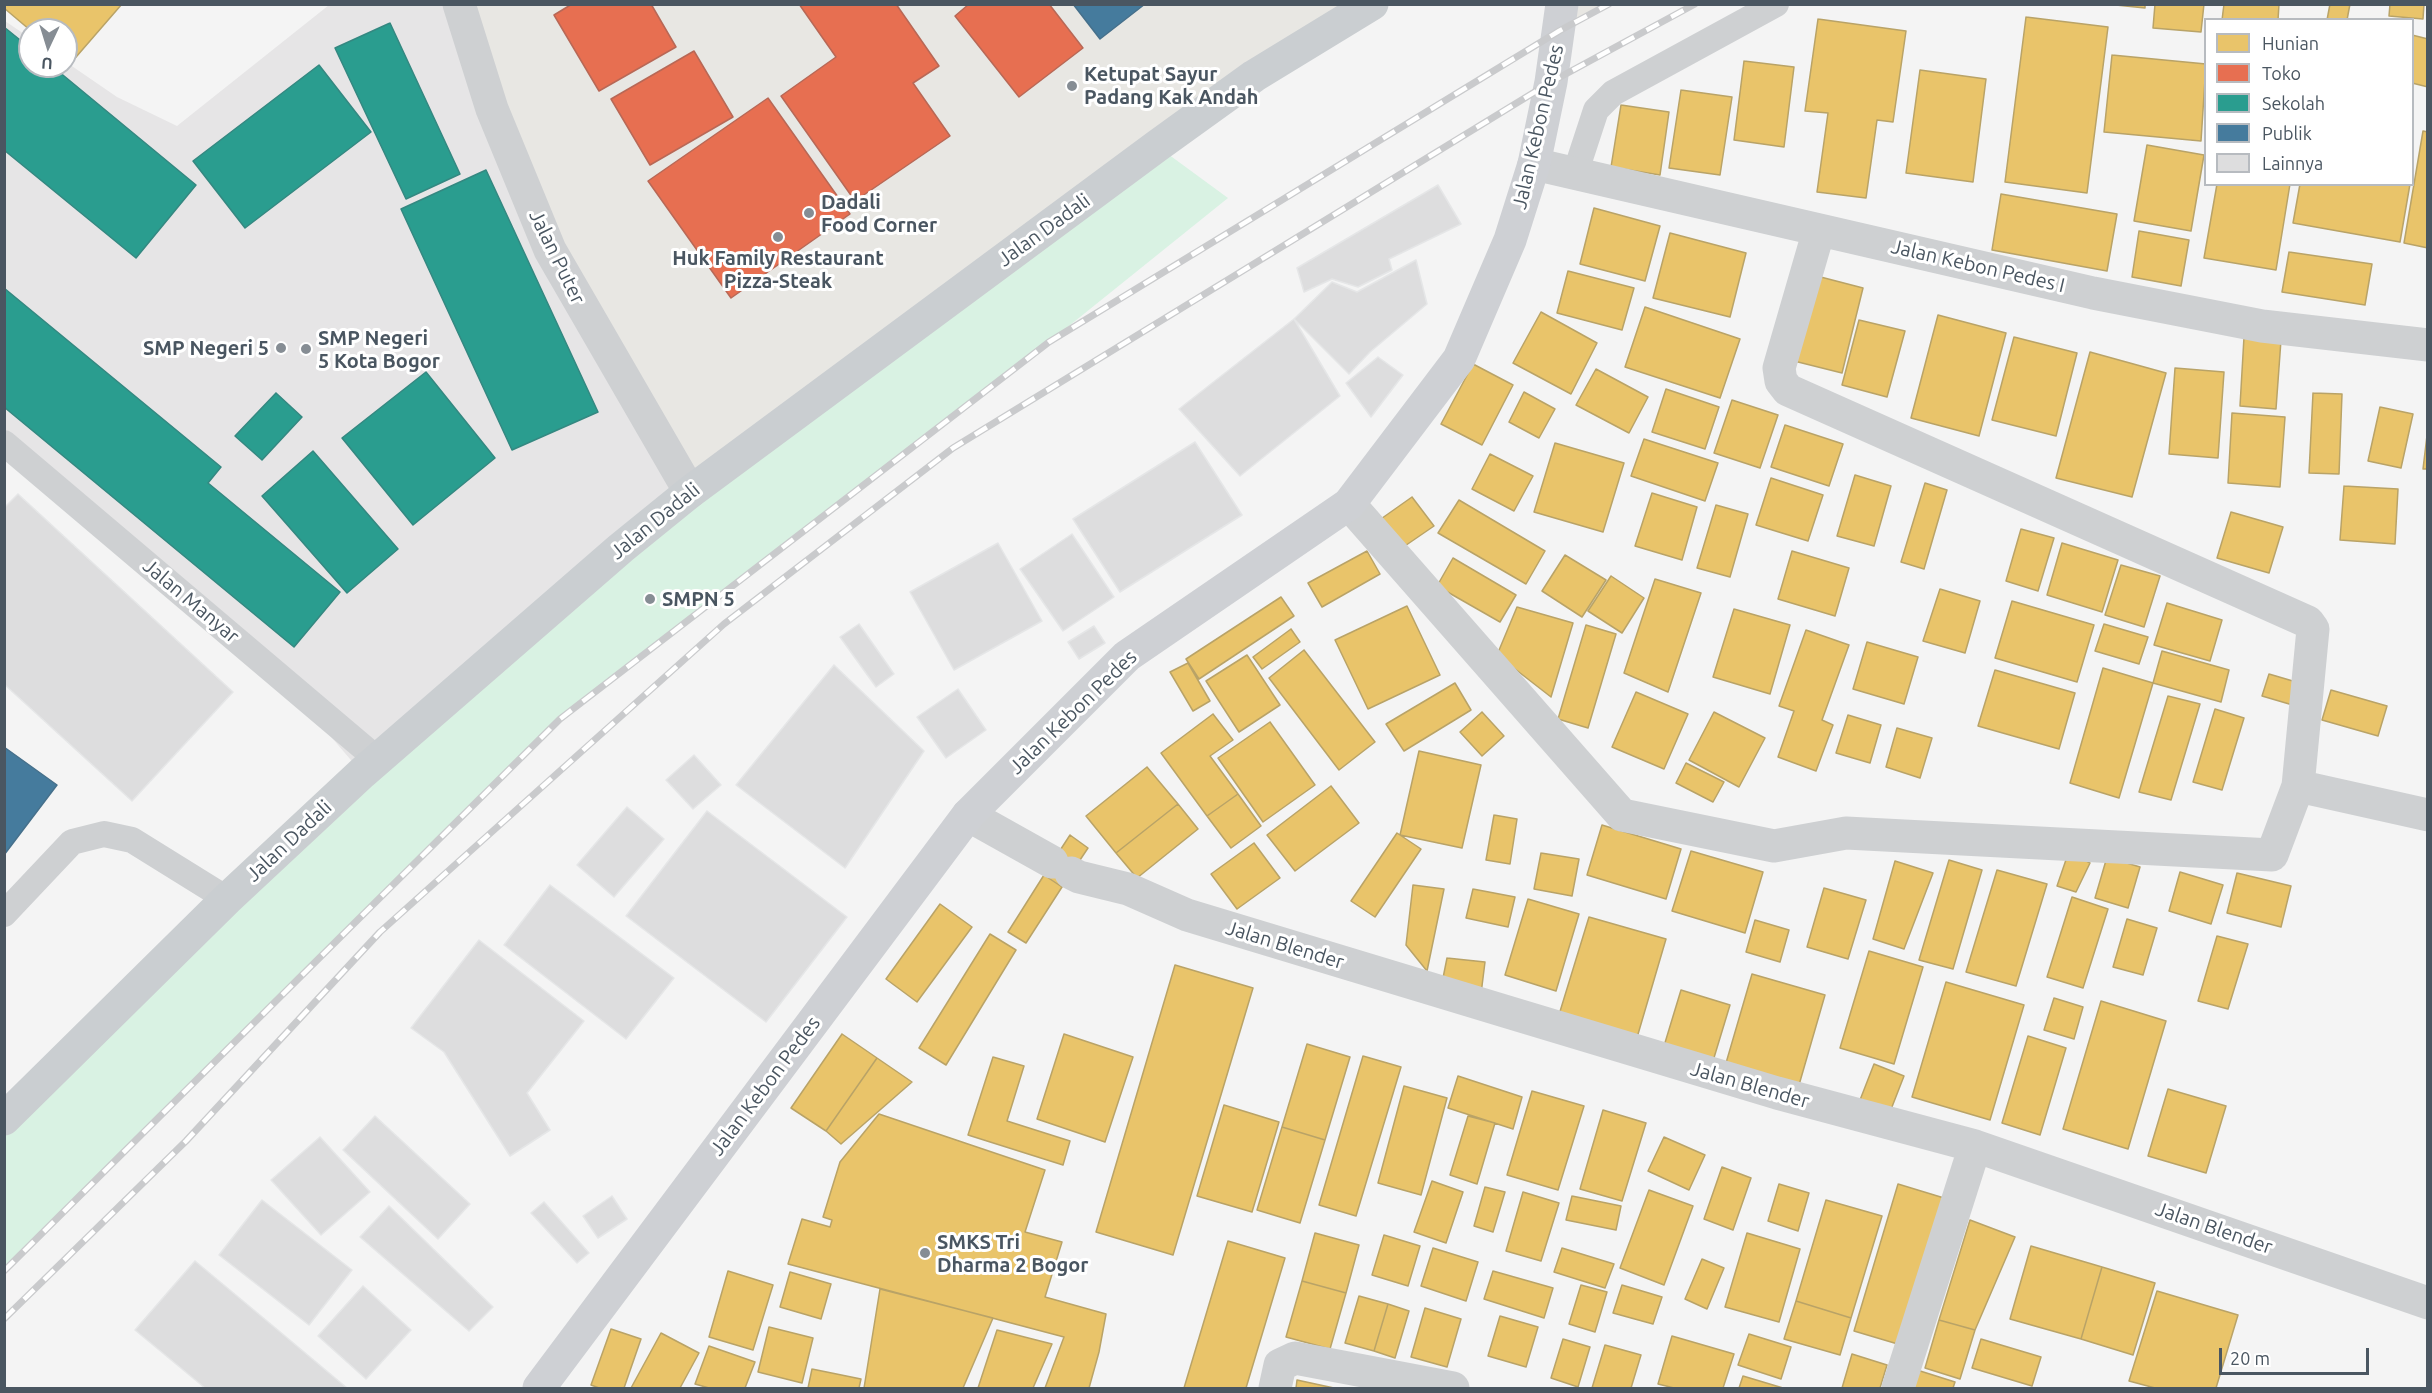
<!DOCTYPE html>
<style>
body{margin:0}
#map{position:relative;width:2432px;height:1393px;overflow:hidden;background:#f4f4f4;font-family:Ubuntu,sans-serif}
canvas{display:block}
.frame{position:absolute;inset:0;border:6px solid #4a5661;pointer-events:none}
.legend{position:absolute;left:2204px;top:18px;width:210px;height:168px;box-sizing:border-box;background:#fff;border:2px solid #b7bbc0;margin:0;padding:8px 10px;list-style:none;font-size:18px;color:#4a5661}
.legend li{display:flex;align-items:center;gap:12px;height:30px}
.legend b{width:30px;border:2px solid #b7bbc0}
.north{position:absolute;left:18px;top:18px;width:60px;height:60px;box-sizing:border-box;background:#fff;border:2px solid #b7bbc0;border-radius:50%;rotate:184deg;font-size:16px;font-weight:700;line-height:24px;text-align:center;color:#4a5661}
.north::after{content:'';display:block;margin:auto;width:21px;height:27px;background:#868d94;clip-path:polygon(50% 0,100% 100%,50% 72%,0 100%)}
.scale{position:absolute;left:2219px;top:1348px;width:150px;height:27px;box-sizing:border-box;border:3px solid #4a5661;border-top:0;padding-left:8px;font-size:18px;line-height:21px;white-space:nowrap;color:#4a5661;-webkit-text-stroke:4px #fff;paint-order:stroke}
</style>
<div id="map">
<canvas width="2432" height="1393"></canvas>
<div class="frame"></div>
<ul class="legend">
<li><b style="height:16px;background:#e9c46a"></b>Hunian</li>
<li><b style="height:16px;background:#e76f51"></b>Toko</li>
<li><b style="height:16px;background:#2a9d8f"></b>Sekolah</li>
<li><b style="height:16px;background:#457b9d"></b>Publik</li>
<li><b style="height:16px;background:#ddddde"></b>Lainnya</li>
</ul>
<div class="north">U</div>
<div class="scale">20 m</div>
</div>
<script>
const context = document.querySelector('canvas').getContext('2d');
context.lineJoin = 'round';
function paint(path, color) {
  context.fillStyle = color;
  context.fill(path, 'evenodd');
}
function toPath(rows) {
  const path = new Path2D();
  for (const r of rows) {
    path.moveTo(r[0], r[1]);
    for (let i = 2; i < r.length; i += 2) path.lineTo(r[i], r[i + 1]);
  }
  return path;
}
function strokePath(path, color, width, dash) {
  context.strokeStyle = color;
  context.lineWidth = width;
  context.lineCap = dash ? 'butt' : 'round';
  context.setLineDash(dash || []);
  context.stroke(path);
}
function write(font, color, halo, rows, align = 'center') {
  context.font = font + ' Ubuntu,sans-serif';
  context.lineWidth = 6;
  context.setLineDash([]);
  context.textBaseline = 'middle';
  context.strokeStyle = halo;
  context.fillStyle = color;
  for (const [text, x, y, turn = 0] of rows) {
    context.save();
    context.translate(x, y);
    context.rotate((+turn || 0) * Math.PI / 180);
    context.textAlign = isNaN(turn) ? turn : align;
    if (halo) context.strokeText(text, 0, 0);
    context.fillText(text, 0, 0);
    context.restore();
  }
}
const commercial = toPath([
 [459,5,1381,5,690,492,550,250],
 [1562,5,1609,5,1559,31]
]);
const education = toPath([
 [329,5,459,5,492,109,690,492,362,773,314,717,5,447,5,21,30,38,30,66,66,66,66,62,117,97,177,126]
]);
const green = toPath([
 [1157,146,1228,198,1049,342,560,719,5,1271,5,1120,691,492]
]);
const homes = toPath([
 [4,4,122,4,70,64,66,60,66,30,30,30,4,8,4,4],
 [2106,4,2145,4,2145,8,2106,4],
 [2155,4,2204,4,2201,32,2153,28,2155,4],
 [2224,4,2279,4,2278,20,2222,20,2224,4],
 [2330,4,2350,4,2347,20,2327,20,2330,4],
 [2390,4,2424,4,2423,19,2389,16,2390,4],
 [2026,17,2108,27,2087,193,2005,182,2026,17],
 [1818,19,1906,31,1893,122,1877,120,1866,198,1817,192,1828,113,1805,111,1818,19],
 [2412,35,2428,39,2428,87,2412,83,2412,35],
 [2112,55,2206,64,2201,141,2104,132,2112,55],
 [1744,61,1794,67,1784,147,1734,140,1744,61],
 [1920,70,1986,79,1973,182,1906,173,1920,70],
 [1681,90,1732,97,1720,175,1669,168,1681,90],
 [1621,105,1669,112,1660,175,1611,167,1621,105],
 [2423,131,2428,132,2428,248,2404,243,2423,131],
 [2147,145,2204,155,2191,231,2134,221,2147,145],
 [2217,184,2290,184,2276,270,2204,258,2217,184],
 [2300,184,2410,184,2400,242,2293,223,2300,184],
 [2001,194,2117,214,2107,271,1992,250,2001,194],
 [1594,208,1660,226,1645,281,1580,264,1594,208],
 [2139,231,2189,240,2181,286,2132,277,2139,231],
 [1670,233,1746,253,1730,317,1653,298,1670,233],
 [2289,252,2372,264,2365,305,2282,292,2289,252],
 [1568,271,1634,288,1622,330,1557,313,1568,271],
 [1813,275,1863,288,1842,373,1790,360,1813,275],
 [1645,307,1740,339,1720,398,1625,367,1645,307],
 [1541,312,1597,343,1571,394,1513,363,1541,312],
 [1938,315,2006,333,1979,436,1911,418,1938,315],
 [1859,320,1905,331,1887,397,1842,385,1859,320],
 [2014,337,2077,353,2056,436,1992,420,2014,337],
 [2244,337,2281,340,2276,409,2240,406,2244,337],
 [2090,352,2166,373,2132,497,2056,478,2090,352],
 [1473,364,1513,385,1482,445,1441,424,1473,364],
 [2175,368,2224,372,2218,458,2169,454,2175,368],
 [1596,369,1648,397,1629,433,1576,405,1596,369],
 [1666,389,1719,407,1705,449,1652,432,1666,389],
 [1524,392,1555,409,1539,438,1509,422,1524,392],
 [2313,393,2342,394,2339,474,2309,473,2313,393],
 [1732,400,1778,415,1760,468,1714,453,1732,400],
 [2380,407,2413,414,2401,468,2368,461,2380,407],
 [2232,413,2285,417,2280,487,2228,483,2232,413],
 [1785,425,1843,444,1829,486,1771,467,1785,425],
 [2428,427,2428,469,2423,469,2428,427],
 [1644,439,1718,463,1705,501,1631,476,1644,439],
 [1555,443,1624,463,1603,532,1534,512,1555,443],
 [1490,454,1533,476,1514,511,1472,489,1490,454],
 [1855,475,1891,486,1874,546,1837,536,1855,475],
 [1771,478,1823,495,1808,541,1756,525,1771,478],
 [1925,483,1947,490,1924,569,1901,562,1925,483],
 [2344,486,2398,489,2395,544,2340,540,2344,486],
 [1652,493,1697,507,1682,560,1635,546,1652,493],
 [1412,497,1434,526,1399,550,1378,521,1412,497],
 [1459,500,1545,551,1526,584,1438,533,1459,500],
 [1716,505,1748,514,1730,577,1697,568,1716,505],
 [2231,512,2283,527,2269,573,2217,558,2231,512],
 [2021,529,2054,538,2038,591,2006,581,2021,529],
 [2062,543,2118,560,2102,612,2047,595,2062,543],
 [1367,551,1380,574,1322,607,1308,583,1367,551],
 [1792,551,1849,568,1835,616,1778,599,1792,551],
 [1565,555,1606,580,1582,617,1542,591,1565,555],
 [1453,558,1516,595,1500,622,1437,586,1453,558],
 [2121,565,2160,576,2144,627,2105,615,2121,565],
 [1611,576,1644,598,1622,633,1588,611,1611,576],
 [1655,579,1701,593,1668,692,1624,673,1655,579],
 [1940,589,1980,601,1965,653,1923,641,1940,589],
 [1281,597,1294,616,1199,679,1186,659,1281,597],
 [2012,601,2094,625,2077,682,1995,658,2012,601],
 [2167,603,2222,620,2210,661,2154,645,2167,603],
 [1407,606,1440,675,1368,709,1335,640,1407,606],
 [1517,607,1573,623,1551,697,1497,655,1517,607],
 [1734,609,1790,625,1770,694,1713,677,1734,609],
 [2104,624,2148,637,2139,664,2095,651,2104,624],
 [1586,625,1616,634,1588,728,1558,719,1586,625],
 [1291,629,1300,642,1262,669,1253,657,1291,629],
 [1806,630,1849,645,1822,720,1833,725,1816,771,1778,757,1794,711,1779,706,1806,630],
 [1867,642,1918,657,1904,704,1853,689,1867,642],
 [1304,650,1375,742,1339,770,1269,678,1304,650],
 [2162,651,2229,670,2221,702,2153,683,2162,651],
 [1247,655,1280,705,1239,732,1206,681,1247,655],
 [1188,663,1210,701,1193,711,1170,672,1188,663],
 [2103,668,2153,683,2119,798,2070,783,2103,668],
 [1995,670,2075,693,2059,749,1978,726,1995,670],
 [2269,674,2303,684,2296,706,2262,696,2269,674],
 [1455,683,1471,710,1404,751,1386,724,1455,683],
 [2331,690,2387,706,2378,736,2322,720,2331,690],
 [1636,692,1688,714,1664,769,1612,747,1636,692],
 [2168,696,2200,704,2171,800,2139,792,2168,696],
 [2215,709,2244,718,2222,790,2193,782,2215,709],
 [1482,712,1504,736,1482,756,1460,732,1482,712],
 [1714,712,1765,738,1739,787,1689,760,1714,712],
 [1213,714,1233,740,1210,756,1238,794,1207,816,1161,753,1213,714],
 [1848,715,1881,725,1870,763,1836,753,1848,715],
 [1270,722,1315,785,1263,822,1218,758,1270,722],
 [1897,728,1932,738,1920,778,1886,767,1897,728],
 [1419,751,1481,765,1462,848,1400,835,1419,751],
 [1686,763,1724,782,1713,802,1676,783,1686,763],
 [1147,767,1178,804,1116,853,1086,816,1147,767],
 [1331,786,1359,823,1295,871,1267,835,1331,786],
 [1238,794,1261,826,1231,848,1207,816,1238,794],
 [1178,804,1198,829,1137,878,1116,853,1178,804],
 [1494,815,1517,819,1510,864,1486,860,1494,815],
 [1602,825,1681,849,1666,899,1587,875,1602,825],
 [1397,833,1421,849,1375,917,1351,901,1397,833],
 [1070,835,1088,848,1062,887,1044,875,1070,835],
 [1254,843,1280,878,1237,909,1211,874,1254,843],
 [1691,851,1763,872,1745,933,1672,911,1691,851],
 [2069,851,2090,863,2076,892,2057,886,2069,851],
 [1541,853,1579,859,1572,896,1534,889,1541,853],
 [2107,857,2140,867,2128,908,2095,898,2107,857],
 [1949,860,1982,870,1953,969,1919,960,1949,860],
 [1895,861,1933,873,1904,949,1873,939,1895,861],
 [1997,870,2047,884,2016,986,1966,972,1997,870],
 [2180,872,2223,885,2211,924,2169,911,2180,872],
 [2237,873,2291,886,2281,927,2227,913,2237,873],
 [1044,875,1062,887,1026,943,1008,932,1044,875],
 [1413,885,1444,889,1427,971,1406,945,1413,885],
 [1824,888,1866,900,1848,959,1807,947,1824,888],
 [1473,889,1515,897,1508,927,1466,918,1473,889],
 [2072,897,2108,909,2083,988,2047,977,2072,897],
 [1528,899,1579,914,1556,991,1505,975,1528,899],
 [940,904,972,927,917,1002,886,979,940,904],
 [1589,917,1666,939,1636,1041,1558,1018,1589,917],
 [2127,919,2157,928,2143,975,2113,967,2127,919],
 [1755,920,1789,930,1780,962,1746,952,1755,920],
 [990,934,1016,950,946,1065,919,1048,990,934],
 [2217,936,2248,944,2228,1009,2198,1001,2217,936],
 [1869,951,1923,967,1894,1064,1840,1048,1869,951],
 [1447,958,1485,962,1481,994,1441,988,1447,958],
 [1175,965,1253,988,1173,1255,1096,1232,1175,965],
 [1752,974,1825,995,1799,1085,1726,1063,1752,974],
 [1946,982,2024,1005,1990,1120,1912,1097,1946,982],
 [1681,990,1730,1005,1713,1061,1664,1046,1681,990],
 [2054,998,2083,1007,2074,1039,2044,1030,2054,998],
 [2101,1001,2166,1021,2128,1149,2063,1129,2101,1001],
 [842,1034,877,1058,826,1131,791,1108,842,1034],
 [1064,1034,1133,1057,1105,1142,1037,1119,1064,1034],
 [2028,1036,2066,1048,2040,1135,2002,1123,2028,1036],
 [1307,1044,1350,1057,1325,1140,1282,1127,1307,1044],
 [1363,1056,1401,1067,1356,1216,1319,1205,1363,1056],
 [993,1057,1024,1066,1007,1121,1070,1141,1063,1165,968,1135,993,1057],
 [877,1058,912,1082,841,1144,826,1131,877,1058],
 [1874,1064,1904,1076,1890,1112,1860,1100,1874,1064],
 [1458,1076,1522,1097,1513,1129,1448,1108,1458,1076],
 [1404,1086,1447,1098,1421,1195,1378,1183,1404,1086],
 [2168,1089,2226,1106,2206,1173,2148,1156,2168,1089],
 [1532,1091,1584,1106,1558,1190,1507,1175,1532,1091],
 [1224,1105,1279,1122,1252,1212,1197,1196,1224,1105],
 [1603,1110,1646,1123,1622,1201,1580,1189,1603,1110],
 [879,1114,1045,1170,1025,1232,1062,1242,1045,1297,1106,1314,1099,1352,1089,1388,1045,1388,1064,1337,788,1264,802,1219,830,1227,832,1220,823,1217,840,1162,879,1114],
 [1468,1116,1495,1123,1477,1184,1450,1175,1468,1116],
 [1282,1127,1325,1140,1300,1223,1257,1210,1282,1127],
 [1664,1137,1705,1155,1689,1190,1648,1171,1664,1137],
 [1722,1167,1751,1178,1733,1230,1704,1219,1722,1167],
 [1432,1181,1463,1192,1446,1243,1414,1232,1432,1181],
 [1779,1184,1809,1193,1798,1231,1768,1221,1779,1184],
 [1898,1184,1944,1198,1901,1345,1854,1331,1898,1184],
 [1485,1187,1505,1192,1493,1232,1474,1226,1485,1187],
 [1649,1190,1693,1206,1664,1285,1620,1268,1649,1190],
 [1523,1192,1559,1203,1541,1261,1506,1251,1523,1192],
 [1572,1196,1621,1206,1616,1230,1566,1220,1572,1196],
 [1826,1200,1882,1216,1851,1318,1796,1301,1826,1200],
 [1970,1220,2015,1237,1975,1330,1939,1320,1970,1220],
 [1315,1233,1359,1245,1346,1293,1302,1281,1315,1233],
 [1747,1233,1800,1249,1779,1322,1725,1307,1747,1233],
 [1384,1235,1420,1246,1408,1286,1372,1275,1384,1235],
 [1228,1241,1285,1258,1246,1388,1184,1388,1228,1241],
 [2031,1246,2102,1267,2081,1339,2010,1319,2031,1246],
 [1433,1248,1478,1262,1466,1301,1421,1286,1433,1248],
 [1562,1248,1614,1264,1605,1288,1554,1272,1562,1248],
 [1702,1259,1724,1268,1707,1309,1685,1299,1702,1259],
 [2102,1267,2155,1283,2133,1355,2081,1339,2102,1267],
 [728,1271,773,1285,753,1350,709,1337,728,1271],
 [1493,1271,1553,1288,1544,1318,1484,1299,1493,1271],
 [790,1272,831,1284,821,1319,780,1307,790,1272],
 [1302,1281,1346,1293,1330,1349,1286,1337,1302,1281],
 [1581,1285,1607,1292,1595,1332,1569,1324,1581,1285],
 [1622,1285,1662,1297,1653,1324,1613,1313,1622,1285],
 [880,1289,993,1318,963,1388,864,1388,880,1289],
 [2157,1291,2238,1315,2216,1388,2155,1388,2129,1381,2157,1291],
 [1359,1296,1388,1304,1374,1351,1345,1343,1359,1296],
 [1796,1301,1851,1318,1840,1355,1784,1339,1796,1301],
 [1388,1304,1409,1311,1395,1358,1374,1351,1388,1304],
 [1425,1308,1461,1319,1447,1367,1411,1357,1425,1308],
 [1500,1316,1538,1327,1526,1367,1488,1356,1500,1316],
 [1939,1320,1975,1330,1960,1379,1925,1368,1939,1320],
 [769,1327,813,1338,802,1383,758,1372,769,1327],
 [611,1329,641,1339,624,1388,599,1388,591,1385,611,1329],
 [997,1330,1052,1344,1033,1388,978,1388,997,1330],
 [661,1333,699,1353,680,1388,631,1388,661,1333],
 [1749,1334,1791,1347,1781,1379,1738,1365,1749,1334],
 [1672,1336,1734,1354,1723,1388,1674,1388,1658,1384,1672,1336],
 [1563,1339,1590,1347,1578,1387,1551,1378,1563,1339],
 [1981,1339,2041,1357,2032,1386,1972,1368,1981,1339],
 [1605,1345,1641,1355,1631,1388,1592,1388,1605,1345],
 [709,1346,755,1362,745,1388,709,1388,695,1384,709,1346],
 [1852,1354,1887,1365,1880,1388,1842,1388,1852,1354],
 [812,1369,861,1379,859,1388,808,1388,812,1369],
 [1917,1370,1955,1382,1953,1388,1912,1388,1917,1370],
 [1743,1376,1783,1388,1739,1388,1743,1376],
 [1297,1380,1334,1388,1296,1388,1297,1380]
]);
const shops = toPath([
 [572,4,651,4,676,47,599,91,554,15,572,4],
 [799,4,896,4,939,66,913,83,950,136,855,201,781,96,836,57,799,4],
 [969,4,1049,4,1083,48,1019,97,955,16,969,4],
 [694,51,733,117,650,165,611,99,694,51],
 [768,98,850,214,731,298,648,181,768,98]
]);
const schools = toPath([
 [390,23,460,174,406,199,335,48,390,23],
 [4,27,30,48,30,66,52,66,196,185,136,258,4,150,4,27],
 [319,65,371,132,245,228,193,161,319,65],
 [486,170,598,412,512,450,401,209,486,170],
 [4,288,221,467,208,483,340,592,294,647,4,407,4,288],
 [426,372,495,458,413,525,342,438,426,372],
 [276,393,302,417,262,460,235,436,276,393],
 [313,451,398,549,347,593,262,496,313,451]
]);
const public = toPath([
 [1073,4,1145,4,1100,39,1073,4],
 [4,747,57,785,4,855,4,747]
]);
const building = toPath([
 [1438,185,1461,224,1389,259,1392,270,1358,287,1332,279,1304,292,1297,268,1438,185],
 [1416,260,1427,304,1370,352,1349,374,1294,319,1332,282,1357,292,1416,260],
 [1294,319,1340,396,1240,476,1179,409,1294,319],
 [1378,357,1403,375,1371,417,1346,383,1378,357],
 [1195,442,1242,515,1120,592,1073,519,1195,442],
 [18,494,233,692,132,801,4,684,4,508,18,494],
 [1072,534,1114,597,1063,631,1020,569,1072,534],
 [998,543,1042,621,954,670,910,592,998,543],
 [859,624,894,674,876,687,840,637,859,624],
 [1094,626,1105,643,1079,659,1068,642,1094,626],
 [834,665,924,751,845,868,736,785,834,665],
 [958,689,986,730,946,758,917,717,958,689],
 [694,755,721,785,693,809,666,780,694,755],
 [627,807,664,839,614,897,577,865,627,807],
 [707,811,847,917,766,1022,626,916,707,811],
 [550,885,674,978,626,1039,504,945,550,885],
 [479,940,584,1021,527,1093,550,1130,510,1156,444,1052,411,1028,479,940],
 [375,1116,470,1204,438,1239,343,1150,375,1116],
 [320,1137,370,1192,321,1235,271,1180,320,1137],
 [612,1196,627,1219,598,1238,583,1216,612,1196],
 [262,1200,352,1270,309,1325,219,1255,262,1200],
 [544,1202,589,1253,577,1263,531,1213,544,1202],
 [389,1206,493,1307,469,1331,360,1237,389,1206],
 [195,1261,279,1331,347,1388,205,1388,135,1330,195,1261],
 [363,1286,411,1330,366,1379,318,1336,363,1286]
]);
const lane = toPath([
 [1575,174,1596,110,1613,93,1776,4],
 [4,443,377,759],
 [4,914,72,842,104,834,132,840,227,899]
]);
const street = toPath([
 [459,4,492,109,550,250,690,492],
 [1534,164,2093,293,2262,326,2428,345],
 [1819,230,1779,368,1781,381,1788,390,2308,622,2313,629,2298,786],
 [1349,504,1622,815,1774,846,1846,833,2272,855,2298,786,2428,815],
 [968,815,1052,862],
 [1071,873,1079,877,1128,889,1187,915,1511,1013,1777,1093,1975,1146,2428,1303],
 [1275,1388,1280,1365,1295,1358,1453,1388],
 [1898,1388,1975,1146]
]);
const secondary = toPath([
 [539,1388,968,815,1127,656,1349,504,1459,359,1510,240,1534,164,1551,82,1562,4]
]);
const primary = toPath([
 [4,1119,227,899,362,773,621,548,690,492,1157,146,1254,76,1372,4]
]);
const rail = toPath([
 [4,1271,560,719,1049,342,1559,31,1609,4],
 [4,1319,186,1141,380,932,724,624,953,448,1551,82,1695,4]
]);
const markers = [
 [1072,86,6,"#868d94"],
 [809,213,6,"#868d94"],
 [778,237,6,"#868d94"],
 [281,348,6,"#868d94"],
 [306,349,6,"#868d94"],
 [650,599,6,"#868d94"],
 [925,1253,6,"#868d94"]
];
const poiNames = [
 ["Ketupat Sayur",1084,74],
 ["Padang Kak Andah",1084,97],
 ["Dadali",821,202],
 ["Food Corner",821,225],
 ["Huk Family Restaurant",778,258,"center"],
 ["Pizza-Steak",778,281,"center"],
 ["SMP Negeri",318,338],
 ["5 Kota Bogor",318,361],
 ["SMP Negeri 5",269,348,"right"],
 ["SMPN 5",662,599],
 ["SMKS Tri",937,1242],
 ["Dharma 2 Bogor",937,1265]
];
const streetNames = [
 ["Jalan Kebon Pedes",1538,127,-77],
 ["Jalan Dadali",1044,230,-36],
 ["Jalan Puter",557,257,64],
 ["Jalan Kebon Pedes I",1978,266,13],
 ["Jalan Dadali",655,521,-39],
 ["Jalan Manyar",191,601,40],
 ["Jalan Kebon Pedes",1073,712,-44],
 ["Jalan Dadali",289,841,-43],
 ["Jalan Blender",1285,945,17],
 ["Jalan Blender",1750,1085,16],
 ["Jalan Kebon Pedes",765,1086,-53],
 ["Jalan Blender",2214,1228,19]
];
paint(commercial, '#e8e7e3');
paint(education, '#e6e5e6');
paint(green, '#d9f2e3');
paint(homes, '#e9c46a');
strokePath(homes, '#b9a367', 1.5);
paint(shops, '#e76f51');
strokePath(shops, '#b86856', 1.5);
paint(schools, '#2a9d8f');
strokePath(schools, '#348881', 1.5);
paint(public, '#457b9d');
strokePath(public, '#46708b', 1.5);
paint(building, '#ddddde');
strokePath(building, '#e5e6e7', 1.5);
strokePath(lane, '#ced0d2', 26);
strokePath(street, '#ced0d2', 33);
strokePath(secondary, '#ced0d4', 33);
strokePath(primary, '#caced1', 33);
strokePath(rail, '#c9cacc', 7);
strokePath(rail, '#fff', 4.5, [14]);
for (const [x, y, r, color] of markers) {
  const dot = new Path2D();
  dot.arc(x, y, r, 0, 2 * Math.PI);
  context.fillStyle = color;
  context.fill(dot);
  strokePath(dot, '#fff', 2);
}
write('bold 20px', '#4a5661', '#fff', poiNames, 'left');
write('20px', '#4a5661', '#fff', streetNames);
</script>
